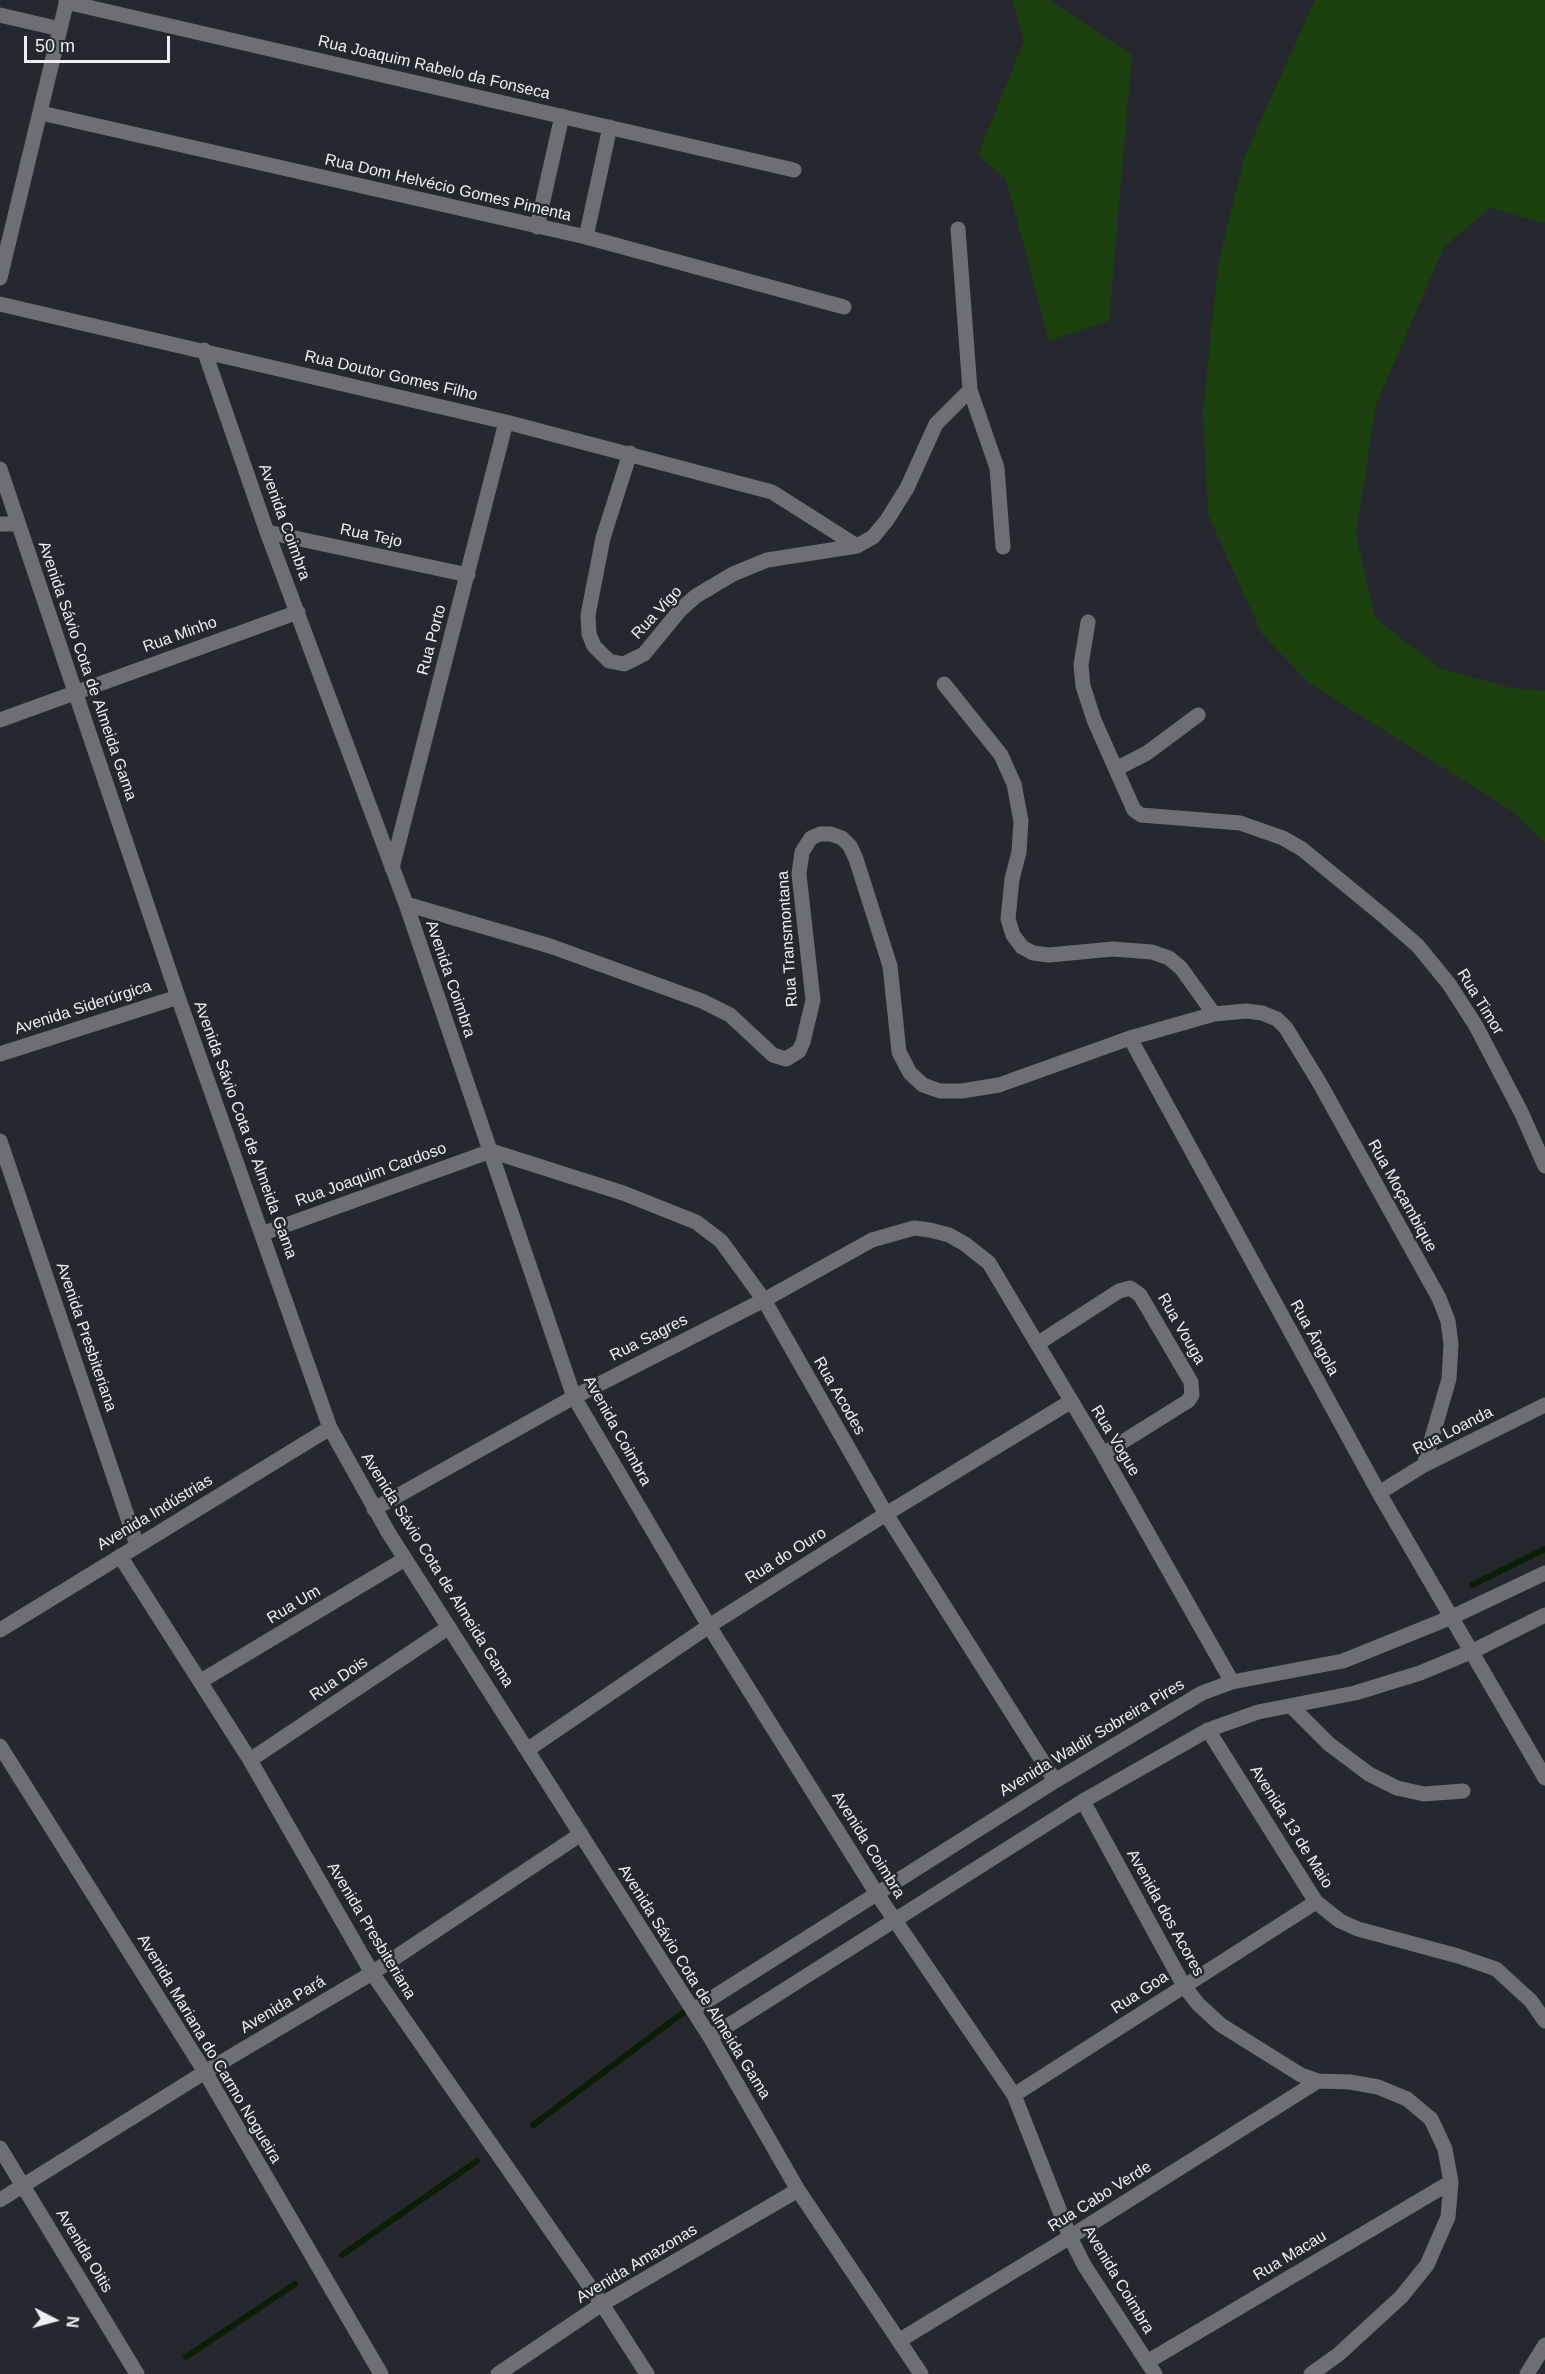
<!DOCTYPE html>
<meta charset="utf-8">
<style>
body{margin:0}
#map{position:relative;width:1545px;height:2374px;overflow:hidden;background:#25282e;font-family:Arial,sans-serif}
canvas{display:block}
.north{position:absolute;left:24px;top:2290px;width:60px;height:60px;-webkit-text-stroke:4px #25282e;paint-order:stroke;rotate:96deg;font-size:16px;font-weight:700;line-height:24px;text-align:center;color:#eceef2}
.north::after{content:'';display:block;margin:auto;width:21px;height:27px;background:#eceef2;clip-path:polygon(50% 0,100% 100%,50% 72%,0 100%)}
.scale{position:absolute;left:24px;top:36px;width:146px;height:27px;box-sizing:border-box;border:3px solid #eceef2;border-top:0;padding-left:8px;font-size:18px;line-height:21px;white-space:nowrap;color:#eceef2;-webkit-text-stroke:4px #25282e;paint-order:stroke}
</style>
<div id="map">
<canvas width="1545" height="2374"></canvas>
<div class="north">N</div>
<div class="scale">50 m</div>
</div>
<script>
const context = document.querySelector('canvas').getContext('2d');
context.lineJoin = 'round';
function paint(path, color) {
  context.fillStyle = color;
  context.fill(path, 'evenodd');
}
function toPath(rows) {
  const path = new Path2D();
  for (const r of rows) {
    path.moveTo(r[0], r[1]);
    for (let i = 2; i < r.length; i += 2) path.lineTo(r[i], r[i + 1]);
  }
  return path;
}
function strokePath(path, color, width, dash) {
  context.strokeStyle = color;
  context.lineWidth = width;
  context.lineCap = dash ? 'butt' : 'round';
  context.setLineDash(dash || []);
  context.stroke(path);
}
function write(font, color, halo, rows, align = 'center') {
  context.font = font + ' Arial,sans-serif';
  context.lineWidth = 5;
  context.setLineDash([]);
  context.textBaseline = 'middle';
  context.strokeStyle = halo;
  context.fillStyle = color;
  for (const [text, x, y, turn = 0] of rows) {
    context.save();
    context.translate(x, y);
    context.rotate((+turn || 0) * Math.PI / 180);
    context.textAlign = isNaN(turn) ? turn : align;
    if (halo) context.strokeText(text, 0, 0);
    context.fillText(text, 0, 0);
    context.restore();
  }
}
const green = toPath([
 [1012,0,1050,0,1132,55,1109,321,1049,341,1006,179,978,155,1024,41],
 [1315,0,1545,0,1545,223,1490,208,1444,247,1376,405,1356,534,1375,618,1441,669,1512,688,1545,691,1545,843,1512,811,1309,683,1262,634,1208,515,1203,412,1218,265,1244,158]
]);
const stream = toPath([
 [1472,1585,1545,1549],
 [533,2125,688,2009],
 [342,2255,477,2161],
 [186,2357,295,2284]
]);
const minor = toPath([
 [66,2,794,170],
 [0,15,60,29],
 [41,113,586,237,844,307],
 [537,227,562,116],
 [958,229,970,390,997,468,1003,547],
 [586,237,610,127],
 [0,278,67,0],
 [0,304,506,422,772,492,857,546],
 [204,350,267,532,406,904,574,1397,709,1626,877,1894,1014,2095,1070,2237,1084,2265,1155,2374],
 [630,453,603,538,588,615,589,634,594,646,609,661,624,664,644,654,681,609,696,596,733,574,767,560,857,546,873,537,887,520,907,488,936,424,970,390],
 [0,469,178,997,330,1428,388,1532,710,2037,798,2190,921,2374],
 [0,524,18,524],
 [267,532,468,575],
 [1088,622,1081,665,1083,686,1094,720,1134,810,1141,815,1240,823,1283,838,1302,849,1386,918,1418,946,1449,984,1476,1026,1521,1112,1545,1166],
 [944,684,1001,755,1014,784,1021,821,1019,852,1012,879,1008,919,1013,935,1022,947,1033,953,1049,955,1113,949,1152,952,1169,958,1181,968,1214,1014],
 [0,720,298,612],
 [1116,769,1147,753,1198,715],
 [392,868,506,422],
 [406,904,550,946,702,1001,730,1015,773,1055,786,1059,799,1051,803,1042,813,1000,799,874,802,852,811,838,820,834,831,834,842,838,850,846,856,859,890,966,899,1052,910,1073,923,1085,940,1091,962,1091,999,1085,1130,1038,1214,1014,1246,1011,1262,1013,1277,1019,1286,1028,1319,1082,1439,1298,1448,1321,1451,1344,1449,1379,1424,1465],
 [1130,1038,1379,1493,1545,1778],
 [0,1054,178,997],
 [0,1141,137,1545],
 [264,1233,491,1151,623,1193,696,1222,721,1241,764,1300,886,1514,1055,1781],
 [1037,1344,1119,1291,1130,1288,1140,1295,1191,1382,1192,1395,1188,1401,1103,1454],
 [1379,1493,1424,1465,1545,1405],
 [374,1509,574,1397,764,1300,872,1240,914,1228,930,1230,949,1235,965,1244,989,1263,1103,1454,1232,1682],
 [120,1556,250,1760,372,1973,602,2304,647,2374],
 [0,1630,330,1428],
 [201,1681,405,1559],
 [1291,1706,1329,1744,1369,1774,1397,1788,1424,1794,1463,1791],
 [1208,1730,1316,1902,1340,1921,1358,1929,1458,1956,1496,1969,1531,2001,1545,2021],
 [0,1746,205,2072,381,2374],
 [527,1750,709,1626,886,1514,1070,1402],
 [250,1760,449,1627],
 [1083,1801,1184,1986,1198,2004,1221,2025,1301,2075,1318,2081,1350,2082,1378,2087,1407,2099,1431,2119,1445,2149,1451,2182,1448,2217,1427,2265,1401,2297,1339,2354,1311,2374],
 [693,2010,1055,1781,1202,1693,1232,1682,1343,1661,1452,1617,1545,1573],
 [710,2037,1083,1801,1208,1730,1258,1712,1355,1693,1420,1673,1473,1651,1545,1615],
 [1014,2095,1316,1902],
 [0,2148,137,2374],
 [0,2200,205,2072,372,1973,581,1834],
 [900,2340,1070,2237,1318,2081],
 [1147,2362,1451,2182],
 [498,2374,602,2304,798,2190],
 [1527,2374,1545,2345]
]);
const streetNames = [
 ["Rua Joaquim Rabelo da Fonseca",434,68,13],
 ["Rua Dom Helvécio Gomes Pimenta",448,188,13],
 ["Rua Doutor Gomes Filho",391,376,13],
 ["Avenida Coimbra",284,522,70],
 ["Rua Tejo",371,536,12],
 ["Rua Vigo",657,613,-47],
 ["Rua Minho",180,635,-20],
 ["Rua Porto",432,640,-75],
 ["Avenida Sávio Cota de Almeida Gama",87,671,71],
 ["Rua Transmontana",788,939,-94],
 ["Avenida Coimbra",450,979,71],
 ["Rua Timor",1480,1002,58],
 ["Avenida Siderúrgica",83,1008,-18],
 ["Avenida Sávio Cota de Almeida Gama",245,1130,70],
 ["Rua Joaquim Cardoso",371,1175,-20],
 ["Rua Moçambique",1402,1196,61],
 ["Rua Vouga",1181,1329,60],
 ["Avenida Presbiteriana",86,1337,71],
 ["Rua Sagres",649,1338,-27],
 ["Rua Ângola",1314,1338,61],
 ["Rua Acodes",839,1396,60],
 ["Avenida Coimbra",617,1431,61],
 ["Rua Loanda",1453,1431,-27],
 ["Rua Vogue",1115,1441,59],
 ["Avenida Indústrias",155,1513,-31],
 ["Rua do Ouro",786,1556,-32],
 ["Avenida Sávio Cota de Almeida Gama",437,1570,58],
 ["Rua Um",294,1605,-31],
 ["Rua Dois",339,1679,-34],
 ["Avenida Waldir Sobreira Pires",1092,1738,-31],
 ["Avenida 13 de Maio",1291,1827,58],
 ["Avenida Coimbra",868,1845,58],
 ["Avenida dos Acores",1165,1913,61],
 ["Avenida Presbiteriana",371,1931,59],
 ["Avenida Sávio Cota de Almeida Gama",694,1982,58],
 ["Rua Goa",1140,1993,-33],
 ["Avenida Pará",283,2005,-31],
 ["Avenida Mariana do Carmo Nogueira",209,2049,59],
 ["Rua Cabo Verde",1100,2197,-32],
 ["Avenida Oitis",84,2251,59],
 ["Rua Macau",1290,2256,-31],
 ["Avenida Amazonas",637,2264,-31],
 ["Avenida Coimbra",1118,2280,59]
];
paint(green, '#1b400e');
strokePath(stream, '#091f03', 6);
strokePath(minor, '#6d6f72', 15);
write('16px', '#eceef2', '#25282e', streetNames);
</script>
